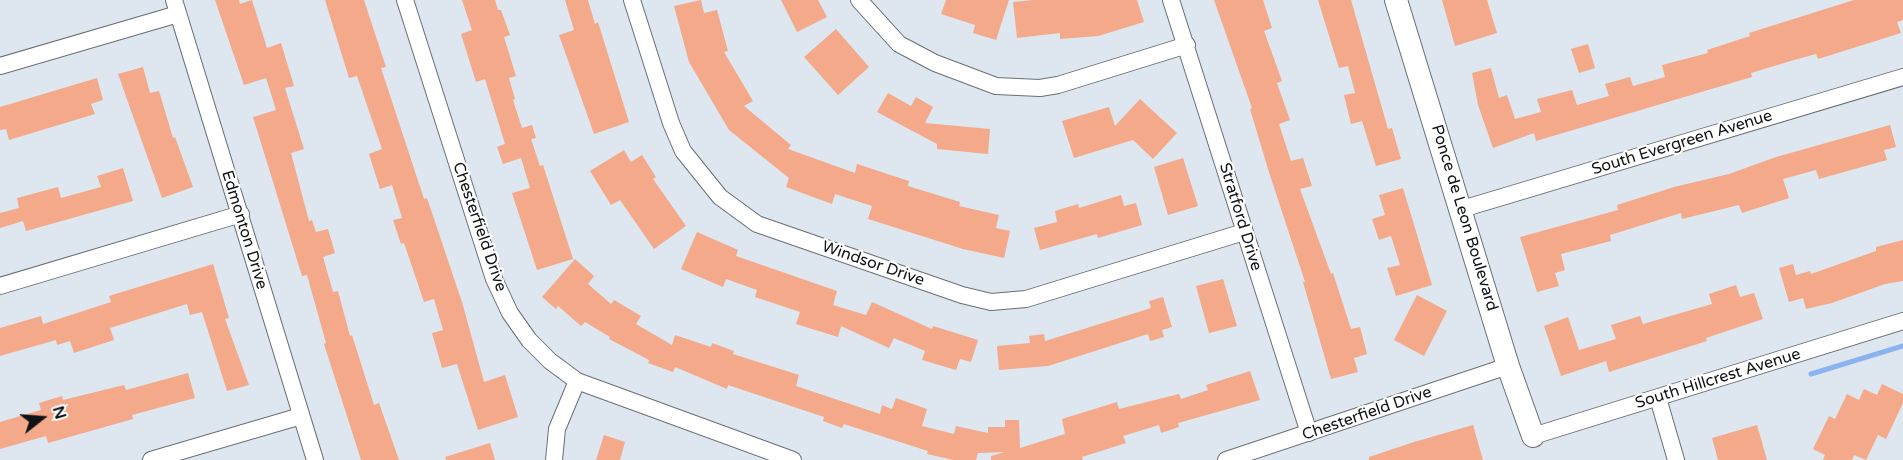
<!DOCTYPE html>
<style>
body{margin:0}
#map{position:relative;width:1903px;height:460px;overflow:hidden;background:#dee7ef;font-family:"Varela Round",sans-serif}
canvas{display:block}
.north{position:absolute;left:12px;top:388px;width:60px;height:60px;-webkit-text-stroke:4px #fff;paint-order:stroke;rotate:73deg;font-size:16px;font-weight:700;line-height:24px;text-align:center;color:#0f1315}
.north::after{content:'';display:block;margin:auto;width:21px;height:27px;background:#0f1315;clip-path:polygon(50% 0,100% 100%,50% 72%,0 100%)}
</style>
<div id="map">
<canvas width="1903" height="460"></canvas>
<div class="north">N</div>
</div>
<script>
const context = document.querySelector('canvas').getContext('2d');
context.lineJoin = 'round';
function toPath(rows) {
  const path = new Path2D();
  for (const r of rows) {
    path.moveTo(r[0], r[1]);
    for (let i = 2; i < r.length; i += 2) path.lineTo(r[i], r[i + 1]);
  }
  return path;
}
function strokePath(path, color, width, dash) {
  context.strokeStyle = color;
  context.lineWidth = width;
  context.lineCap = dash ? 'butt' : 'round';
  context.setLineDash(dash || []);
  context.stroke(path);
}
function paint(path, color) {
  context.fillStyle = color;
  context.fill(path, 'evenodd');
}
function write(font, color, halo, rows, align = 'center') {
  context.font = font + ' "Varela Round",sans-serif';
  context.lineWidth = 4.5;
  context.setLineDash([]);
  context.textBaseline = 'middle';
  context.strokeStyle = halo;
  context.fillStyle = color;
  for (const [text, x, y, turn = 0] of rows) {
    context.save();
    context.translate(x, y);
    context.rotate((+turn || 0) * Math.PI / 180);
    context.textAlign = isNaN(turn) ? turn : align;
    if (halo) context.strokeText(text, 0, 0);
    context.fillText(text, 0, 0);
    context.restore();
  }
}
const stream = toPath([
 [1811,374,1903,346]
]);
const building = toPath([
 [215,0,239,0,240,4,252,0,267,48,281,43,294,86,285,88,304,149,291,153,309,221,312,220,316,232,328,229,335,253,323,257,333,292,338,291,350,336,352,335,374,405,379,403,399,460,361,460,324,344,326,343,307,275,302,276,253,117,276,110,266,78,244,85],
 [325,0,364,0,386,67,381,68,424,199,427,198,462,302,484,382,505,375,518,417,478,430,457,364,442,368,432,333,443,330,434,299,424,302,404,243,401,244,393,220,402,218,392,185,380,189,369,154,382,149,357,76,349,78],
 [462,0,495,0,498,10,501,10,510,35,504,37,516,76,509,78,515,99,513,100,522,128,532,125,536,138,531,139,540,166,543,165,573,259,537,270,512,193,530,188,521,158,503,164,497,147,505,144,485,79,476,82,461,34,472,30],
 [565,0,588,0,595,24,598,22,629,122,594,134,559,35,574,30],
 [701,0,704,13,717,10,728,51,724,52,753,101,744,106,791,145,788,149,855,173,857,164,909,181,908,186,960,202,959,206,999,215,996,228,1010,231,1004,258,963,249,868,219,872,206,835,194,832,204,786,187,789,178,729,130,689,62,674,6],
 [781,0,818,0,827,17,797,32],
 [946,0,1009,0,996,40,973,33,975,25,941,14],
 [1033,0,1137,0,1144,22,1098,36,1060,39,1060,33,1017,38,1013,2],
 [1214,0,1263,0,1272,28,1264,31,1282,81,1277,83,1290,120,1279,124,1291,161,1303,158,1312,186,1300,189,1331,274,1333,273,1351,329,1360,327,1367,354,1354,358,1358,372,1331,379,1303,282,1305,282,1268,169,1250,109,1252,108],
 [1318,0,1351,0,1388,129,1392,128,1401,159,1376,166,1362,121,1351,124,1344,95,1355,93,1348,66,1339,68],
 [1442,0,1487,0,1497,33,1455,46],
 [1854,0,1903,0,1903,20,1897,22,1901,33,1818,59,1816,54,1794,60,1751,73,1752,77,1536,141,1534,133,1493,148,1478,105,1472,73,1491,68,1499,98,1507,95,1515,119,1541,112,1537,99,1572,90,1577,105,1609,96,1605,84,1630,77,1633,86,1665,77,1662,65,1708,53,1707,50,1750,36,1749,33],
 [836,29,869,67,838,95,804,57],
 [1588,44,1595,68,1579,73,1571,49],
 [143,67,150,93,159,91,173,138,175,137,193,187,162,198,118,74],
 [97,78,103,100,91,104,95,114,9,140,6,129,0,130,0,107],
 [888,93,911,106,916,97,933,107,925,123,990,129,988,154,937,149,937,144,877,112],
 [1140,99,1177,133,1153,159,1133,140,1074,158,1062,121,1109,107,1115,126],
 [1890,125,1896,147,1884,150,1887,160,1819,179,1816,170,1783,179,1789,198,1742,213,1739,205,1682,219,1681,213,1610,235,1611,241,1561,254,1565,270,1555,273,1559,286,1537,292,1520,237,1618,210,1617,205,1674,187,1729,174,1776,157],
 [624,150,631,162,642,155,656,177,653,179,686,226,654,249,620,200,611,205,590,171],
 [1183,158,1198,206,1168,215,1154,167],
 [123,168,133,201,26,231,23,221,0,228,0,213,19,208,17,198,58,187,61,198,101,187,97,176],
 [1403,188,1432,285,1396,296,1387,268,1400,265,1391,236,1379,240,1372,219,1385,215,1379,195],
 [1121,195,1124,206,1136,203,1142,225,1098,238,1097,234,1040,250,1034,228,1057,222,1055,211,1078,204,1079,208],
 [697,232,738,250,736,256,837,291,833,305,866,315,872,302,932,329,933,326,978,340,971,362,960,359,956,370,922,360,925,351,894,338,889,348,841,326,838,337,796,324,800,312,755,297,757,290,726,279,723,287,681,269],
 [1903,240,1903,281,1885,284,1832,303,1806,309,1803,298,1789,302,1779,268,1793,264,1796,275,1810,271,1811,274,1876,251,1876,247],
 [575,259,594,276,588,284,611,304,614,300,641,316,636,324,672,345,675,335,711,347,712,343,734,351,733,354,799,375,796,386,880,414,882,405,892,409,896,398,927,409,922,426,954,434,956,426,988,433,988,427,1005,427,1005,420,1019,420,1020,448,1065,434,1062,419,1117,402,1119,409,1179,394,1181,399,1208,390,1206,385,1250,371,1260,400,1178,423,1179,427,1161,433,1159,425,1123,436,1126,443,1082,457,1083,460,991,460,991,456,1005,452,978,453,976,460,953,460,927,454,928,451,853,427,844,424,842,428,823,421,824,417,728,385,727,389,675,367,673,372,648,363,649,360,609,339,610,337,585,322,581,326,558,306,556,309,542,297],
 [213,264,229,318,225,319,249,385,227,391,202,312,190,315,187,304,110,328,114,340,74,353,70,341,57,345,56,340,0,356,0,328,41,316,43,324,111,302,109,296],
 [1223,279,1237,326,1209,333,1196,286],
 [1736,285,1740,297,1754,293,1763,319,1706,338,1707,341,1609,372,1606,361,1561,376,1544,326,1568,317,1579,350,1616,339,1611,325,1640,316,1643,324,1712,304,1709,294],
 [1417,295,1447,311,1424,356,1394,340],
 [1163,297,1172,327,1162,330,1164,337,1150,341,1148,334,1048,366,999,370,997,346,1030,343,1029,336,1044,334,1045,341,1151,308,1149,301],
 [188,373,195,398,132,415,133,419,48,443,46,436,0,449,0,422,41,410,39,403,62,396,63,400,124,385,126,390],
 [1882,384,1903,394,1903,403,1886,439,1878,435,1866,460,1854,455,1852,460,1823,460,1825,455,1813,449,1829,416,1835,419,1847,394,1859,400,1864,389,1877,395],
 [1473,425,1483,460,1369,460,1369,457,1414,442],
 [1757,425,1767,460,1718,460,1712,438],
 [604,435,625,442,620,460,596,460],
 [490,443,495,460,446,460,445,457]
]);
const street = toPath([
 [174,0,315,460],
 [405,0,494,279,510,313,529,340,550,361,577,381,793,460],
 [632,0,671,123,683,151,720,197,757,224,962,295,991,302,1026,299,1244,232],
 [859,0,899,44,935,63,996,86,1040,88,1058,85,1187,45],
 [1171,0,1309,433],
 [0,66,178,14],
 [1462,209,1903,77],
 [0,286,241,214],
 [1658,398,1676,460],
 [1533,436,1903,321],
 [151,460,301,416],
 [554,460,557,429,577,381],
 [1226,460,1508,366]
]);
const secondary = toPath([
 [1396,0,1508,366,1533,436]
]);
const streetNames = [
 ["South Evergreen Avenue",1682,143,-17],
 ["Stratford Drive",1240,217,73],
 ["Ponce de Leon Boulevard",1464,218,73],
 ["Chesterfield Drive",479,227,71],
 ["Edmonton Drive",244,230,73],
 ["Windsor Drive",873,264,19],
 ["South Hillcrest Avenue",1718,379,-17],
 ["Chesterfield Drive",1367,414,-19]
];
strokePath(stream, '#8ab3ef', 5);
paint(building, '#f3a98a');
strokePath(street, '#687076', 18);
strokePath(secondary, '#687076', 24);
strokePath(street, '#fff', 16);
strokePath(secondary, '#fff', 22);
write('16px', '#0f1315', '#fff', streetNames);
</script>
